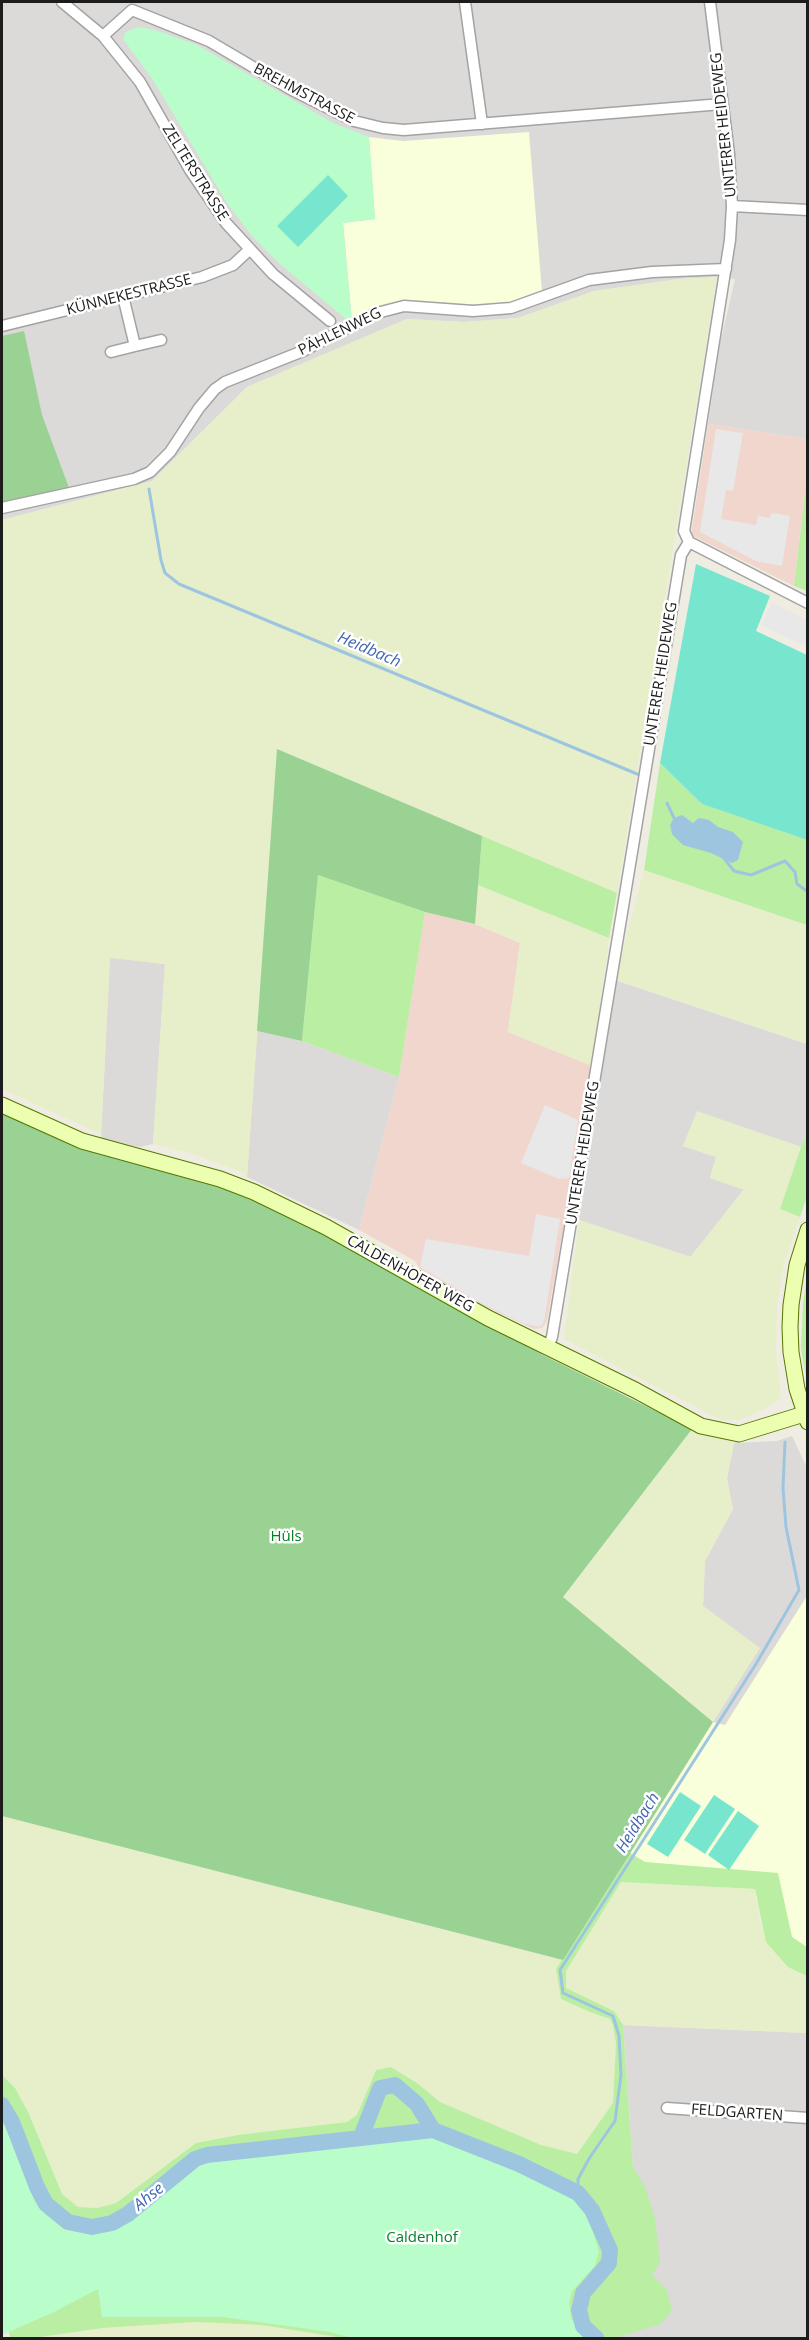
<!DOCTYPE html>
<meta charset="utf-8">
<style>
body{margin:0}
#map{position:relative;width:809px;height:2340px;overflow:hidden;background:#efede1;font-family:"Open Sans",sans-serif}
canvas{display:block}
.frame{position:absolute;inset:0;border:3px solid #1c1c1c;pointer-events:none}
</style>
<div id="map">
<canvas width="809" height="2340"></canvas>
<div class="frame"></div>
</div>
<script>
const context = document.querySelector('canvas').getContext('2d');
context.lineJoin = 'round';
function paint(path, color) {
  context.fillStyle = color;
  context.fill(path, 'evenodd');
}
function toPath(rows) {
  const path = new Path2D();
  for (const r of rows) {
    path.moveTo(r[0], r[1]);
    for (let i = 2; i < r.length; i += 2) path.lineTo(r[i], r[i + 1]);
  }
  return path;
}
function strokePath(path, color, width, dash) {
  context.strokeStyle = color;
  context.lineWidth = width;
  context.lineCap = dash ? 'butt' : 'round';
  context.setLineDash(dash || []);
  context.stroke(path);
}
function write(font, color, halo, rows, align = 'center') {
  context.font = font + ' "Open Sans",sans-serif';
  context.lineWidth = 5;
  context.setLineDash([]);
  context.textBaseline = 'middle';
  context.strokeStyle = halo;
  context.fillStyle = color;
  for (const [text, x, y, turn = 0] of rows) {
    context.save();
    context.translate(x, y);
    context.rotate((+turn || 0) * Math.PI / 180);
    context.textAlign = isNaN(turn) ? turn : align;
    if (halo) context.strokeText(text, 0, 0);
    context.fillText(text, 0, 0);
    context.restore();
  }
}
const residential = toPath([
 [2,2,807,2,807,439,708,424,720,344,735,279,717,277,679,279,594,291,518,318,464,322,407,319,247,387,152,481,2,520],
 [110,957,165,964,153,1144,140,1147,126,1145,101,1138],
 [615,980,807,1044,807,1134,801,1147,697,1112,683,1146,716,1157,710,1178,744,1189,691,1257,579,1220],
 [257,1031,302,1041,399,1077,359,1230,247,1177],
 [792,1436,807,1468,807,1596,725,1726,713,1722,759,1648,703,1606,705,1561,733,1509,727,1479,734,1443,777,1441],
 [623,2025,807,2033,807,2338,615,2338,633,2167]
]);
const commercial = toPath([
 [708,424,807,439,807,476,794,586,691,535],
 [425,912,475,924,520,943,508,1032,592,1066,547,1321,542,1328,534,1329,472,1300,419,1268,415,1261,359,1230,399,1077]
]);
const education = toPath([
 [529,132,542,292,523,301,493,305,405,303,352,322,343,223,375,219,369,137,403,141],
 [807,1596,807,1957,794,1950,777,1911,675,1865,645,1862,630,1853,713,1722,725,1725]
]);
const farmland = toPath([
 [717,277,617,893,278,750,247,1177,239,1171,193,1154,153,1144,165,964,110,958,101,1134,2,1089,2,520,152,481,247,387,407,319,464,322,518,318,594,291,679,279],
 [644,870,807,925,807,1044,615,980],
 [478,885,609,938,592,1066,508,1032,520,943,475,924],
 [697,1111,801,1147,780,1209,800,1217,784,1264,777,1305,776,1353,781,1398,764,1409,741,1419,721,1420,564,1339,579,1220,690,1257,744,1190,710,1178,716,1157,683,1146],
 [692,1429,734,1443,727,1479,733,1509,705,1561,703,1606,760,1648,713,1722,563,1597],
 [2,1816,563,1960,556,1969,561,1999,590,2012,610,2019,613,2025,616,2044,613,2103,577,2154,541,2145,440,2102,417,2083,391,2067,376,2070,357,2115,347,2122,239,2135,196,2143,116,2203,97,2208,78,2207,62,2194,15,2088,2,2075],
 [621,1882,755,1889,759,1916,766,1942,803,1975,807,1976,807,2033,623,2025,614,2010,566,1988,565,1971],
 [195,2322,262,2325,343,2338,33,2338,103,2328]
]);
const grass = toPath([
 [807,476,807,591,794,586],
 [660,763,702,804,807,840,807,925,644,870],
 [482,836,617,893,609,938,478,885],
 [318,875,425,912,399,1077,302,1041],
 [807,1134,807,1196,800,1217,780,1209,801,1147],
 [807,1277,808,1383,807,1383,801,1348,803,1303],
 [630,1853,645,1862,778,1873,792,1937,807,1947,807,1976,788,1967,766,1942,755,1889,621,1882,566,1971,566,1988,614,2011,623,2025,633,2167,645,2187,655,2218,660,2262,652,2275,667,2290,672,2310,665,2320,658,2325,615,2338,343,2338,262,2325,195,2322,103,2328,33,2338,10,2338,6,2314,67,2236,28,2198,2,2132,2,2075,15,2088,28,2112,62,2194,78,2207,97,2208,116,2203,196,2143,238,2135,347,2122,357,2115,376,2070,391,2067,417,2083,440,2102,541,2145,577,2154,613,2103,616,2044,613,2025,610,2019,590,2012,561,1999,556,1969]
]);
const forest = toPath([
 [24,331,42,415,69,488,2,503,2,336],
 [277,749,482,836,475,924,425,912,318,875,302,1041,257,1031],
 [2,1111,249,1197,322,1230,545,1356,692,1429,563,1597,713,1722,563,1960,2,1816]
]);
const park = toPath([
 [138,27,155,30,197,45,333,123,369,137,375,219,343,223,352,322,345,323,346,319,280,264,252,236,227,203,153,80,123,39,126,32],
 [2,2118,14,2145,35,2202,46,2215,62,2225,90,2233,112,2228,195,2163,419,2135,435,2136,447,2139,558,2187,575,2199,589,2219,599,2252,595,2266,572,2291,569,2303,571,2318,577,2328,587,2338,352,2338,330,2332,223,2317,102,2317,98,2289,54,2312,2,2335]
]);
const pitch = toPath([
 [328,175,348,196,298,247,277,226],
 [696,564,770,596,756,631,807,655,807,840,702,804,660,763],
 [680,1792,701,1806,668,1857,647,1844],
 [714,1795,735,1809,705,1854,684,1840],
 [738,1811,759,1826,729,1870,708,1855]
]);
const parking = toPath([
 [716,429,743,433,733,491,726,490,721,519,756,525,758,516,770,518,772,513,790,516,782,566,756,561,700,532],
 [772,603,807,620,807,647,761,625],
 [545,1105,578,1120,569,1178,559,1179,521,1163],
 [536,1214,560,1219,544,1322,540,1327,525,1324,479,1302,420,1267,426,1239,529,1256]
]);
const water = toPath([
 [682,815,693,823,699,818,709,820,718,827,733,832,743,842,738,860,732,863,711,853,683,845,672,834,670,825,674,818]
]);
const stream = toPath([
 [149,489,161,560,165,573,179,584,642,776],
 [667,803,674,818],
 [723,857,734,871,751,875,785,861,795,872,797,884,808,892],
 [578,2193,578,2179,590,2157,615,2121,621,2075,619,2036,613,2016,563,1993,560,1970,756,1664,799,1590,786,1527,783,1488,785,1442]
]);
const river = toPath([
 [2,2105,12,2122,37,2187,46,2204,68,2222,92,2227,112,2223,128,2214,195,2159,207,2155,433,2130,519,2164,578,2193,592,2210,610,2250,609,2263,583,2293,579,2310,583,2326,596,2338],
 [361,2137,380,2088,395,2085,417,2104,433,2130]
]);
const street = toPath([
 [62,2,103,36,140,82,190,170,226,223,273,274,330,321],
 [465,2,482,124],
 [103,36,132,10,209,41,292,90,354,121,383,128,404,130,722,104],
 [732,206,808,210],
 [123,296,135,346,161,340],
 [2,326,202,277,233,265,249,250],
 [111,352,135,346],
 [2,508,134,479,150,472,170,452,199,408,215,389,225,382,303,351,373,314,404,306,473,311,511,308,589,280,652,272,726,269],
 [689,542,684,531,730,240,732,206,729,154,710,2],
 [689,542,808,603],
 [548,1347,552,1337,681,555,689,542],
 [667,2108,808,2118]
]);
const secondary = toPath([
 [2,1105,82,1141,220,1179,254,1192,326,1227,488,1318,635,1390,701,1426,739,1434,804,1414],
 [808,1230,797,1265,791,1305,790,1327,791,1352,797,1389,808,1422]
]);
const streetNames = [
 ["BREHMSTRASSE",304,94,28],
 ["UNTERER HEIDEWEG",724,125,-96],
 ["ZELTERSTRASSE",195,173,58],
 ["KÜNNEKESTRASSE",129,295,-14],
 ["PÄHLENWEG",340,332,-26],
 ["UNTERER HEIDEWEG",661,674,-81],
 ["UNTERER HEIDEWEG",583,1153,-81],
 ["CALDENHOFER WEG",410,1274,29],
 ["FELDGARTEN",737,2113,4]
];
const parkNames = [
 ["Hüls",286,1537],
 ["Caldenhof",422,2238]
];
const waterNames = [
 ["Heidbach",369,650,23],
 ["Heidbach",638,1823,-58],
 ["Ahse",149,2197,-39]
];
paint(residential, '#dbdad9');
paint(commercial, '#f1d6ce');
paint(education, '#f8ffda');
paint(farmland, '#e6efca');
paint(grass, '#baeea2');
paint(forest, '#99d292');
paint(park, '#b9fdcb');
paint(pitch, '#78e5cf');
paint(parking, '#e8e8e8');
paint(water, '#9ec5e0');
strokePath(stream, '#9ec5e0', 3);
strokePath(river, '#9ec5e0', 16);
strokePath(street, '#a3a3a3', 13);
strokePath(secondary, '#547700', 17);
strokePath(street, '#fff', 10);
strokePath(secondary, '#ecfeb0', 15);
write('15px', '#1c1c1c', '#fff', streetNames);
write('15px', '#038225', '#fff', parkNames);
write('italic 16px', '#4266b3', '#fff', waterNames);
</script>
